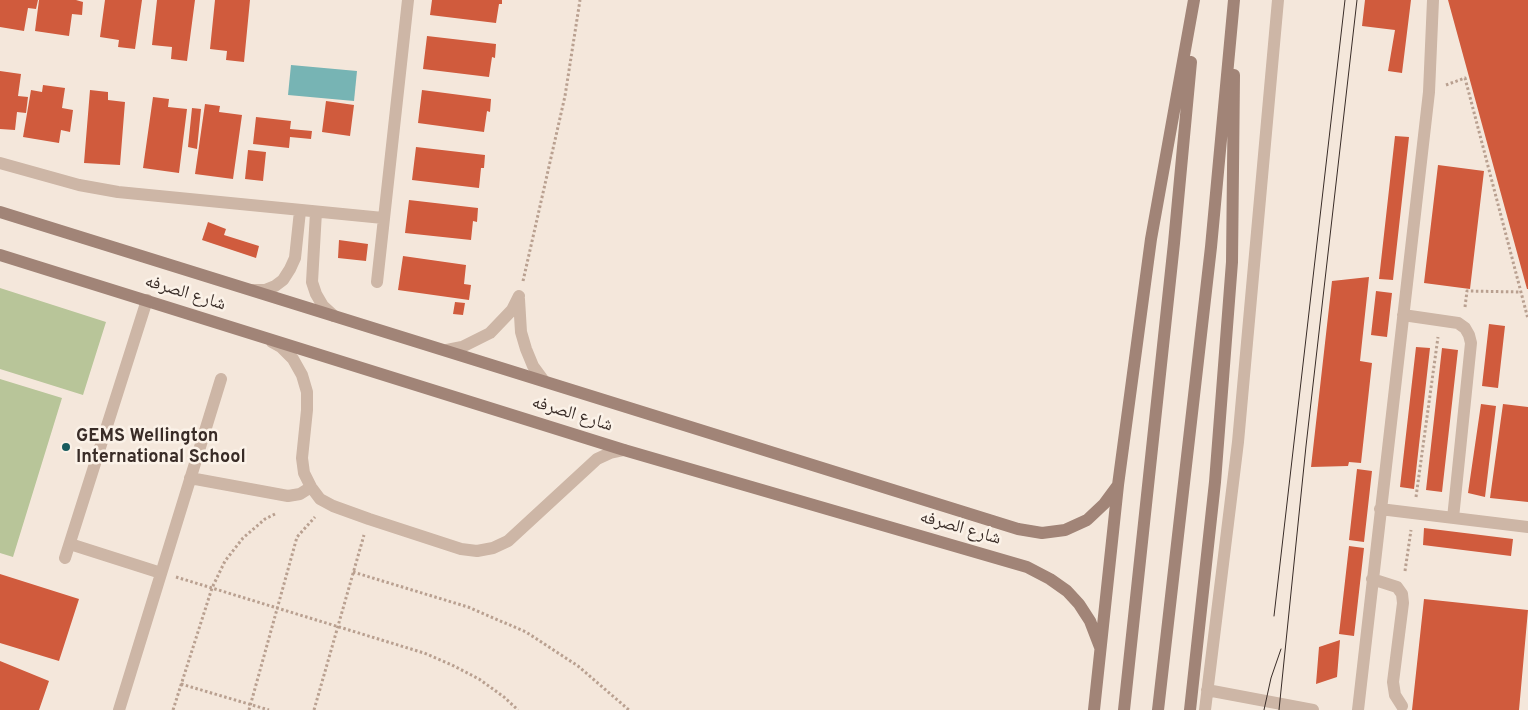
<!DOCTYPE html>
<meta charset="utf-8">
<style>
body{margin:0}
canvas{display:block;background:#f4e7db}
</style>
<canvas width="1528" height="710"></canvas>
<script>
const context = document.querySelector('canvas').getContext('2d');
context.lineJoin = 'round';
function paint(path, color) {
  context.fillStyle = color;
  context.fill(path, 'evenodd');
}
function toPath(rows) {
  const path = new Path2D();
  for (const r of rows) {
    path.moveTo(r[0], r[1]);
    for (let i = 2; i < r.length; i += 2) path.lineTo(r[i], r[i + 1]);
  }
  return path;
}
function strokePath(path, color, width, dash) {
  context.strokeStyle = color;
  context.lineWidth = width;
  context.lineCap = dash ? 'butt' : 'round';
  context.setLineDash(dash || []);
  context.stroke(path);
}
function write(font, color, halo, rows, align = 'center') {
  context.font = font + ' Overpass,"Noto Naskh Arabic",sans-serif';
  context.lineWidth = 5;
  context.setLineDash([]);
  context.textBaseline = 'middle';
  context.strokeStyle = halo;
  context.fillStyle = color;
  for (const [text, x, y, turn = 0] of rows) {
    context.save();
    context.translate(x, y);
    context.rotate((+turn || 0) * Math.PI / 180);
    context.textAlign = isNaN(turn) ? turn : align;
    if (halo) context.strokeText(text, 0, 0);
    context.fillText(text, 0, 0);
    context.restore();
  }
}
const green = toPath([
 [0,288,106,322,83,395,0,369],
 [0,379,62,398,13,557,0,553]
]);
const water = toPath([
 [291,65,357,71,354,101,288,95]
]);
const building = toPath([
 [0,0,38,0,36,9,28,8,24,31,0,27],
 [39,0,76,0,83,2,82,15,72,14,69,36,35,31],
 [105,0,142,0,135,49,118,47,119,40,100,37],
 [157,0,195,0,187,61,171,59,172,47,152,45],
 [215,0,250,0,244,62,226,60,227,51,210,49],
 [432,0,502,0,502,4,499,4,496,23,430,15],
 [1365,0,1411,0,1402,73,1388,71,1395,30,1362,26],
 [1448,0,1528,0,1528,289,1527,289],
 [427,36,496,44,495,58,492,57,489,77,423,69],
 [0,71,21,74,18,96,28,97,26,113,17,112,15,130,0,129],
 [43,85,65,88,62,108,73,110,70,132,61,130,59,143,23,137,31,90,42,92],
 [90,90,108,92,108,100,125,102,120,165,84,163],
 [422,90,491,99,490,112,487,111,484,132,418,123],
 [153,97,169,99,168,107,187,109,179,173,143,168],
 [326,101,354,105,350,136,322,132],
 [205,104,220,106,219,112,242,115,233,179,195,174],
 [192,108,201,109,197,149,188,147],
 [256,117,291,121,290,129,312,131,311,139,290,137,289,148,253,144],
 [1395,136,1409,137,1393,280,1379,279],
 [416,147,485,155,484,168,481,168,479,188,412,180],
 [248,150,266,152,263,181,245,179],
 [1438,165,1484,171,1470,289,1424,283],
 [409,200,478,208,477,222,473,221,471,240,405,233],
 [208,222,226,229,224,235,259,246,256,258,202,240],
 [339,240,368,244,366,261,338,258],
 [403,256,466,265,464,284,471,285,469,300,398,290],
 [1369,277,1360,361,1372,363,1361,463,1349,462,1348,466,1311,467,1332,281],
 [1376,291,1392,293,1387,337,1371,335],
 [455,302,465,303,463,315,453,314],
 [1489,324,1505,326,1498,388,1482,386],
 [1416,347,1430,348,1414,489,1400,487],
 [1442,348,1458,350,1442,492,1426,490],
 [1481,404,1496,406,1485,497,1468,493],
 [1503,404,1528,407,1528,502,1490,498],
 [1357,469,1372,471,1364,542,1349,540],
 [1424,528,1513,539,1511,556,1423,545],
 [1349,546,1364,548,1354,636,1339,634],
 [0,574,79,599,59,661,0,643],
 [1424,599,1528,610,1519,710,1412,710],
 [1340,640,1337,677,1316,684,1319,647],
 [0,661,49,681,39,710,0,710]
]);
const path = toPath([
 [1446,85,1465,78,1528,319],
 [523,281,565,96,580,0],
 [1465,307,1467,291,1521,292],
 [1416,497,1438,337],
 [1405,571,1411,530],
 [353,572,468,607,526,632,578,666,629,710],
 [176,577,424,653,452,665,479,679,504,697,518,710],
 [181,684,269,710],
 [173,710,212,588,225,561,243,538,265,519,277,513],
 [249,710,297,537,315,517],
 [314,710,364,535]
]);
const lane = toPath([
 [1403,315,1458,323,1465,328,1469,335,1471,343,1453,518],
 [272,342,281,347,293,359,302,375,307,392,307,410,302,458,304,473,311,487,320,499,333,506,369,519,461,549,477,551,493,548,508,541,597,459,610,453,624,450],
 [190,478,288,496,300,494,311,487],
 [1380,509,1528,527],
 [70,544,161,573],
 [65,558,147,300],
 [1372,579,1397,587,1402,594,1403,603,1393,682,1395,695,1402,706],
 [1207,690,1313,710],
 [119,710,221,379],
 [1205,710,1238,442,1278,0],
 [1358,710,1429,92,1433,0]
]);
const street = toPath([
 [0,163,79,185,118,192,383,218],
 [316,212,312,282,316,294,323,306,334,316],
 [377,282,408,0],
 [253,290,265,290,275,286,283,280,290,269,295,258,300,211],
 [519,299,521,332,526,349,533,366,544,381],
 [447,350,462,347,490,333,512,310,519,296]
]);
const secondary = toPath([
 [0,212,1018,529,1042,533,1065,530,1087,520,1104,504,1118,485],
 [0,255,624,450,1027,567,1050,579,1067,591,1079,604,1090,621,1100,647],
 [1094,710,1118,485,1151,239,1194,0],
 [1124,710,1174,243,1191,62],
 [1158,710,1211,247,1234,0],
 [1190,710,1215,482,1232,262,1234,75]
]);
const tram = toPath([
 [1274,616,1345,0],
 [1264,710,1271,678,1281,649],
 [1279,710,1306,446,1357,0]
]);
const markers = [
 [66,447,5,"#195c5e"]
];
const streetNames = [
 ["شارع الصرفه",185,294,17],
 ["شارع الصرفه",572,415,17],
 ["شارع الصرفه",960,529,16]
];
const poiNames = [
 ["GEMS Wellington",76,437],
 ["International School",76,458]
];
paint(green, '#b8c599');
paint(water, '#77b4b4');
paint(building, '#d05b3d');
strokePath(path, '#b9a090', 3, [2.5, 2.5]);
strokePath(lane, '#cdb6a6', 12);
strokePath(street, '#cdb6a6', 12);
strokePath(secondary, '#a18477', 12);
strokePath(tram, '#392c27', 1);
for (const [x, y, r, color] of markers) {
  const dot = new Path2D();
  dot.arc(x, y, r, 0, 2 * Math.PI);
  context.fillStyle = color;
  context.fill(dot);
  strokePath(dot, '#fbf2e8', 2);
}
write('18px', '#392c27', '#fbf2e8', streetNames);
write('bold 18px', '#392c27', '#fbf2e8', poiNames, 'left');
</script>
